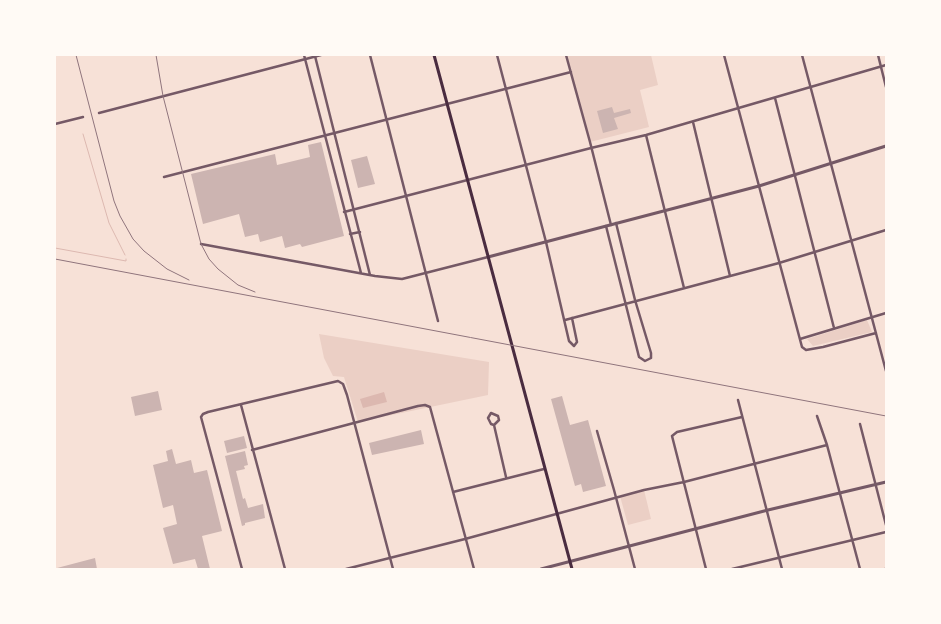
<!DOCTYPE html>
<style>
body{margin:0}
#map{position:relative;width:941px;height:624px;overflow:hidden;background:#f7e1d7;font-family:"Alegreya Sans",sans-serif}
canvas{display:block}
.frame{position:absolute;inset:0;border:56px solid #fffaf5;pointer-events:none}
</style>
<div id="map">
<canvas width="941" height="624"></canvas>
<div class="frame"></div>
</div>
<script>
const context = document.querySelector('canvas').getContext('2d');
context.lineJoin = 'round';
function paint(path, color) {
  context.fillStyle = color;
  context.fill(path, 'evenodd');
}
function toPath(rows) {
  const path = new Path2D();
  for (const r of rows) {
    path.moveTo(r[0], r[1]);
    for (let i = 2; i < r.length; i += 2) path.lineTo(r[i], r[i + 1]);
  }
  return path;
}
function strokePath(path, color, width, dash) {
  context.strokeStyle = color;
  context.lineWidth = width;
  context.lineCap = dash ? 'butt' : 'round';
  context.setLineDash(dash || []);
  context.stroke(path);
}
const green = toPath([
 [566,55,651,55,658,85,640,90,649,127,590,142],
 [867,320,872,332,813,346,807,339],
 [319,334,489,362,488,395,358,422,344,377,333,376,324,358],
 [644,490,651,519,628,525,620,496]
]);
const water = toPath([
 [384,392,387,402,363,408,360,399]
]);
const stream = toPath([
 [83,134,109,223,125,255],
 [55,248,126,261,126,259]
]);
const building = toPath([
 [612,107,614,113,630,109,631,113,614,118,618,129,603,133,597,111],
 [321,142,344,236,302,247,300,244,285,248,282,236,260,242,258,234,245,237,239,214,203,224,191,174,275,154,277,165,310,157,308,145],
 [367,156,375,184,358,188,351,160],
 [158,391,162,410,135,416,131,397],
 [562,396,570,425,588,420,606,486,583,492,581,484,575,486,551,399],
 [421,430,424,444,372,455,369,443],
 [244,436,247,448,227,453,224,441],
 [172,449,176,464,191,460,194,473,207,470,222,531,202,536,210,569,198,569,195,559,173,564,163,528,177,524,173,505,163,508,153,465,168,461,166,451],
 [245,451,248,465,244,466,245,469,236,471,243,499,245,498,248,508,263,504,265,518,245,523,245,525,242,526,225,456],
 [95,558,97,569,57,569,57,568]
]);
const minor = toPath([
 [304,55,361,273],
 [370,55,438,321],
 [497,55,546,242,569,341,574,346,577,342,572,318],
 [566,55,590,142,611,225],
 [724,55,802,347,806,350,823,347,876,333],
 [802,55,886,371],
 [878,55,886,87],
 [315,56,370,275],
 [775,98,834,328],
 [99,113,321,55],
 [693,122,730,276],
 [55,124,83,117],
 [646,135,684,288],
 [164,177,571,72],
 [344,212,591,148,646,135,886,65],
 [606,226,639,357,645,361,651,358,651,353,635,300,616,223],
 [350,234,360,232],
 [201,244,375,276,402,279,488,257],
 [565,320,779,263,886,230],
 [800,339,886,313],
 [738,400,782,569],
 [241,405,285,569],
 [817,416,827,445,860,569],
 [860,424,886,525],
 [494,425,499,420,498,416,491,413,488,418,491,424,494,425,506,477],
 [597,431,614,490,635,569],
 [252,450,418,406,425,405,430,407,474,569],
 [453,492,544,469],
 [242,569,201,417,203,414,208,412,338,381,343,384,347,395,393,569],
 [346,569,465,539,644,490,684,482,827,445],
 [706,569,672,436,677,432,742,417],
 [732,569,886,532],
 [885,569,886,569]
]);
const tertiary = toPath([
 [488,257,759,186,886,146],
 [541,569,768,510,886,482]
]);
const secondary = toPath([
 [434,55,572,569]
]);
const rail = toPath([
 [76,55,114,201,120,216,133,239,144,251,167,269,189,280],
 [156,55,163,96,201,244,209,259,218,269,238,285,255,292],
 [55,259,886,416]
]);
paint(green, '#ebcfc5');
paint(water, '#dcb8b0');
strokePath(stream, '#dcb8b0', 1);
paint(building, '#ccb4b1');
strokePath(minor, '#755966', 2.5);
strokePath(tertiary, '#755966', 3);
strokePath(secondary, '#4a2c40', 3);
strokePath(rail, '#8f747c', 1);
</script>
